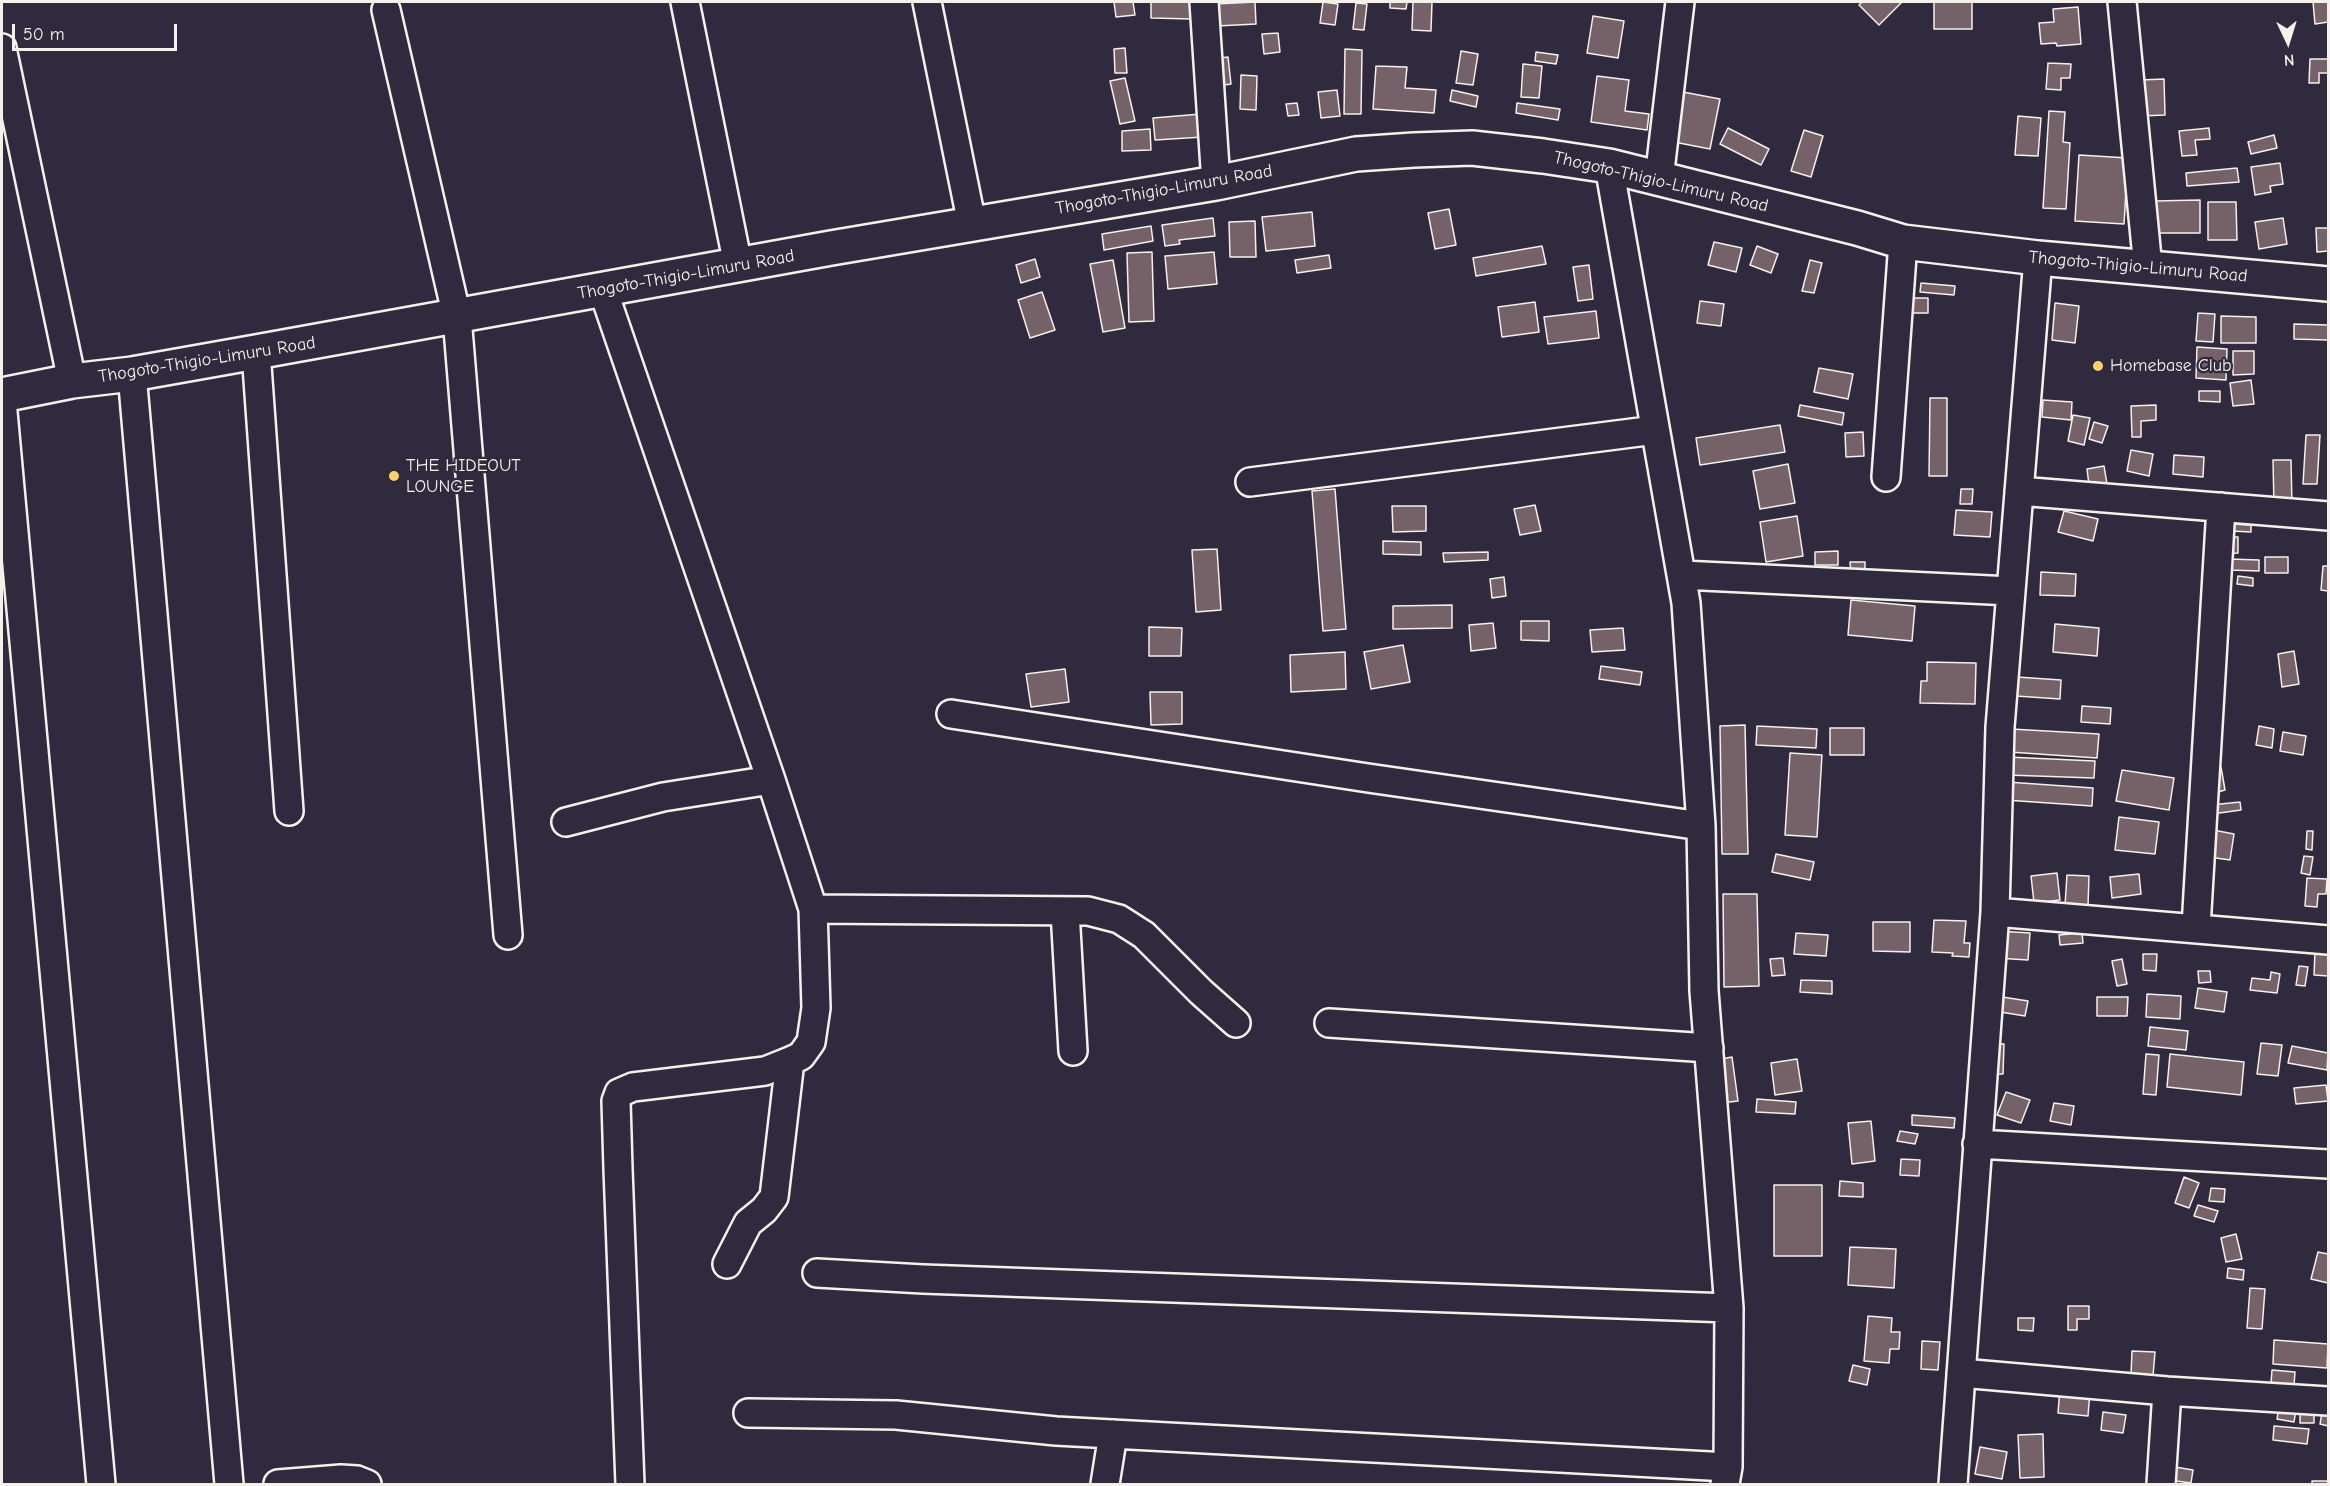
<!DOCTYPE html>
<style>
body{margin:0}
#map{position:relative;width:2330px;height:1486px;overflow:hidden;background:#2f2a3d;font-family:"Comic Neue",sans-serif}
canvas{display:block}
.frame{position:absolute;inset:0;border:3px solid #f4f1e8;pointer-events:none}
.north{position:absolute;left:2258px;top:12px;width:60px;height:60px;-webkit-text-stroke:4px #2f2a3d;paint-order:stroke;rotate:176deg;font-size:16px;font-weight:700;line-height:24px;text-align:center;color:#f4f1e8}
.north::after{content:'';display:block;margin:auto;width:21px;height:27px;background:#f4f1e8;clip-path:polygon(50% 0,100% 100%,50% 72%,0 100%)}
.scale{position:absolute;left:12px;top:24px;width:165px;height:27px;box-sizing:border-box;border:3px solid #f4f1e8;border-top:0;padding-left:8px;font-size:18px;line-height:21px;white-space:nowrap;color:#f4f1e8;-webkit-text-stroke:4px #2f2a3d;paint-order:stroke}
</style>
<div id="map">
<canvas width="2330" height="1486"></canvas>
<div class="frame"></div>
<div class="north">N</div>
<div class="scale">50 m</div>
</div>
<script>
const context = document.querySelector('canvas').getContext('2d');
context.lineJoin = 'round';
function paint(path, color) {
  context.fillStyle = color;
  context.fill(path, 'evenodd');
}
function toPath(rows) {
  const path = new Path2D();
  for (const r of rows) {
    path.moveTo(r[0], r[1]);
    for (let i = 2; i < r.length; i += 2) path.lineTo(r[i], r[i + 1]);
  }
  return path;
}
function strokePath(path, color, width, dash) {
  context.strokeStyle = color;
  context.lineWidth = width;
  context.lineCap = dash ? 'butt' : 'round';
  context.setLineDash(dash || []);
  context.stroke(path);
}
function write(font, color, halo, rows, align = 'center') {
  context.font = font + ' "Comic Neue",sans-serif';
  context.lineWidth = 4.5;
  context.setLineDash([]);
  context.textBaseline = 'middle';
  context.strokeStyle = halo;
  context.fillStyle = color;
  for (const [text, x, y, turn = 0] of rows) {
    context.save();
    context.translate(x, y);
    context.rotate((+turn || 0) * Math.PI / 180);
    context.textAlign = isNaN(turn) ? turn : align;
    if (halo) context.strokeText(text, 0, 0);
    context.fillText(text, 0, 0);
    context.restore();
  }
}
const building = toPath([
 [1114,2,1133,2,1135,15,1116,17,1114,2],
 [1151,2,1192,2,1192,19,1151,18,1151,2],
 [1255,2,1256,24,1217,26,1215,4,1255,2],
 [1323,2,1338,4,1335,25,1320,23,1323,2],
 [1390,2,1407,2,1406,9,1390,8,1390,2],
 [1413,2,1432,2,1431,31,1412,30,1413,2],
 [1862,2,1902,2,1879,25,1859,5,1862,2],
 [1934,2,1972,2,1972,29,1934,29,1934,2],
 [2313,2,2328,2,2328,22,2315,24,2313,2],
 [1356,3,1367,4,1364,30,1353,29,1356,3],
 [2078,7,2081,44,2057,46,2056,43,2041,44,2039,23,2054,22,2053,9,2078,7],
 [1593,16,1624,21,1618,58,1587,53,1593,16],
 [1278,33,1280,52,1264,54,1262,34,1278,33],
 [1125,48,1127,73,1115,73,1114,49,1125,48],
 [1345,49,1362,50,1361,114,1344,114,1345,49],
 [1461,51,1478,54,1473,85,1456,83,1461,51],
 [1536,52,1558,55,1556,64,1535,61,1536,52],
 [1228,57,1231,84,1217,86,1213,59,1228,57],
 [2310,59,2328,59,2328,73,2319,73,2319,83,2309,83,2310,59],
 [2048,63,2071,64,2070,78,2061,78,2061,90,2046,89,2048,63],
 [1523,64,1542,66,1539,98,1521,97,1523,64],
 [1376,66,1407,67,1405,88,1436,90,1434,113,1373,109,1376,66],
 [1241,75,1257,76,1256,110,1240,109,1241,75],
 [1597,76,1629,80,1625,111,1649,114,1647,130,1591,122,1597,76],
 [1125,78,1135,121,1120,124,1110,81,1125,78],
 [2164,79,2165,115,2141,116,2140,80,2164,79],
 [1337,90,1340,116,1321,118,1318,92,1337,90],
 [1452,90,1478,96,1476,107,1450,101,1452,90],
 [1683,92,1720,99,1710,149,1674,142,1683,92],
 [1297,103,1299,115,1288,116,1286,104,1297,103],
 [1517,103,1560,109,1558,120,1516,113,1517,103],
 [2049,111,2065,112,2063,142,2070,143,2066,209,2043,208,2049,111],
 [1201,114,1203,137,1155,140,1153,118,1201,114],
 [2018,116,2041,118,2038,156,2015,155,2018,116],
 [1728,128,1769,149,1761,165,1720,144,1728,128],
 [2209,128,2210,139,2195,140,2197,155,2182,156,2179,131,2209,128],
 [1150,129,1151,150,1122,151,1122,131,1150,129],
 [1804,130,1823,136,1811,177,1791,171,1804,130],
 [2274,135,2277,148,2251,154,2248,142,2274,135],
 [2079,155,2128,158,2124,224,2075,221,2079,155],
 [2280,163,2283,184,2270,186,2271,192,2255,195,2251,167,2280,163],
 [2237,168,2239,182,2187,186,2186,173,2237,168],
 [2200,200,2200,233,2155,233,2155,201,2200,200],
 [2208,202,2236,202,2237,240,2208,240,2208,202],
 [1449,209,1456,245,1435,249,1428,213,1449,209],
 [1312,212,1315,246,1266,251,1262,217,1312,212],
 [1213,218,1215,236,1179,240,1180,244,1165,246,1162,225,1213,218],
 [2283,218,2287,244,2259,249,2255,222,2283,218],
 [1255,221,1256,257,1230,257,1229,222,1255,221],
 [1151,226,1153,241,1104,250,1102,234,1151,226],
 [2316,228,2328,228,2328,251,2317,252,2316,228],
 [1714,242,1742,248,1736,272,1708,265,1714,242],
 [1542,246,1546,264,1476,276,1473,258,1542,246],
 [1757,246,1778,254,1771,273,1750,265,1757,246],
 [1152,252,1154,321,1129,322,1127,253,1152,252],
 [1214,252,1217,284,1168,289,1165,256,1214,252],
 [1329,255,1331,268,1297,273,1295,260,1329,255],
 [1035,259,1040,277,1021,283,1016,265,1035,259],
 [1113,260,1125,328,1103,332,1090,264,1113,260],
 [1810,260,1822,263,1814,293,1802,291,1810,260],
 [1589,265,1593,299,1578,301,1573,267,1589,265],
 [1921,283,1955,286,1954,295,1920,292,1921,283],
 [1042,292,1055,330,1030,338,1018,300,1042,292],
 [1913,298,1928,298,1928,313,1913,313,1913,298],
 [1700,301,1724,304,1721,326,1697,323,1700,301],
 [1535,302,1539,332,1502,337,1498,307,1535,302],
 [2055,303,2079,306,2075,343,2052,340,2055,303],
 [1596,311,1599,338,1548,344,1544,317,1596,311],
 [2198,313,2215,314,2213,342,2196,341,2198,313],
 [2221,316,2256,317,2256,343,2221,343,2221,316],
 [2294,324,2328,325,2328,340,2294,339,2294,324],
 [2197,347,2227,349,2226,380,2196,378,2197,347],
 [2233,351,2254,351,2254,374,2233,375,2233,351],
 [1819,368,1853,374,1848,399,1814,392,1819,368],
 [2251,380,2254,404,2233,406,2230,383,2251,380],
 [2199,391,2220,391,2220,402,2199,401,2199,391],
 [1930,398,1947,398,1947,476,1929,476,1930,398],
 [2043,400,2072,402,2071,420,2042,417,2043,400],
 [1800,405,1844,413,1842,425,1798,416,1800,405],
 [2156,405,2156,420,2141,421,2141,437,2132,437,2131,406,2156,405],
 [2073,415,2090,418,2084,445,2068,441,2073,415],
 [2094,422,2108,426,2102,443,2089,439,2094,422],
 [1780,425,1785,452,1700,465,1696,438,1780,425],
 [1863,432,1864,456,1846,457,1845,433,1863,432],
 [2306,435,2320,435,2317,484,2303,484,2306,435],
 [2131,450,2153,454,2149,476,2127,471,2131,450],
 [2174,455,2204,457,2203,477,2173,474,2174,455],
 [2273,460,2291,460,2292,506,2274,507,2273,460],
 [1788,464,1795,503,1760,509,1753,471,1788,464],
 [2104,466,2108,490,2090,493,2087,469,2104,466],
 [1335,489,1346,629,1323,631,1312,491,1335,489],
 [1961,489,1973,489,1972,504,1960,504,1961,489],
 [1535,505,1541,531,1520,535,1514,509,1535,505],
 [1392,506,1426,506,1426,531,1393,532,1392,506],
 [1956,510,1992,512,1990,537,1954,535,1956,510],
 [2064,511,2098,519,2093,541,2058,532,2064,511],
 [1797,516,1803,556,1766,562,1760,522,1797,516],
 [2231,524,2251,525,2251,532,2231,531,2231,524],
 [2225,537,2238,537,2238,553,2226,554,2225,537],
 [1383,541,1421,542,1421,555,1383,554,1383,541],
 [1217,549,1221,610,1196,612,1192,550,1217,549],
 [1838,551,1838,565,1815,565,1815,552,1838,551],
 [1488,552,1488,560,1444,562,1443,553,1488,552],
 [2265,557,2288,557,2288,573,2265,573,2265,557],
 [2229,559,2259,560,2259,571,2229,570,2229,559],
 [1850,562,1865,562,1865,574,1851,574,1850,562],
 [2323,566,2328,566,2328,591,2321,590,2323,566],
 [2041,572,2076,574,2075,596,2040,595,2041,572],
 [2238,576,2253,578,2253,586,2237,584,2238,576],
 [1504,577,1506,596,1492,598,1490,579,1504,577],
 [1851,600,1915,606,1912,641,1848,635,1851,600],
 [1452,605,1452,628,1393,629,1393,606,1452,605],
 [1521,621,1549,621,1549,641,1521,640,1521,621],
 [1493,623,1496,648,1471,651,1469,625,1493,623],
 [2055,624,2099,628,2097,656,2053,652,2055,624],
 [1149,627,1182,628,1181,656,1149,656,1149,627],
 [1623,628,1625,650,1592,652,1590,630,1623,628],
 [1403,645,1410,682,1371,689,1364,652,1403,645],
 [2294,651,2299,684,2282,687,2278,654,2294,651],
 [1345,652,1346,689,1291,692,1290,655,1345,652],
 [1927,662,1976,663,1975,704,1920,703,1921,681,1927,681,1927,662],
 [1601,666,1642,672,1640,685,1599,679,1601,666],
 [1065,669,1069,702,1031,707,1026,674,1065,669],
 [2017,677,2061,680,2060,699,2016,696,2017,677],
 [1150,692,1182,692,1182,724,1151,725,1150,692],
 [2082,706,2111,708,2110,724,2081,722,2082,706],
 [1745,725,1748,854,1722,854,1720,726,1745,725],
 [1757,726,1817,729,1816,748,1756,745,1757,726],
 [2259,726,2274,729,2272,748,2256,745,2259,726],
 [1830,728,1864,728,1864,755,1830,755,1830,728],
 [2011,729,2099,734,2097,758,2009,752,2011,729],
 [2283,732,2306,736,2303,755,2280,751,2283,732],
 [1790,753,1822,755,1817,837,1785,835,1790,753],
 [2007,757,2095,761,2094,778,2007,775,2007,757],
 [2221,767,2225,790,2218,792,2214,768,2221,767],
 [2122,770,2174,778,2169,810,2116,801,2122,770],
 [2007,782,2093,788,2092,806,2005,800,2007,782],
 [2240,802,2241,810,2212,814,2211,805,2240,802],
 [2119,817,2159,822,2155,854,2115,850,2119,817],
 [2213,830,2234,834,2230,860,2209,857,2213,830],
 [2307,831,2313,831,2312,850,2306,849,2307,831],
 [1776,854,1814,862,1810,880,1772,872,1776,854],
 [2304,856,2313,857,2310,875,2301,873,2304,856],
 [2057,873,2060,900,2034,903,2031,876,2057,873],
 [2139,874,2141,894,2112,898,2110,877,2139,874],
 [2067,875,2089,876,2088,906,2065,905,2067,875],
 [2307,878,2327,879,2326,894,2318,894,2317,907,2305,906,2307,878],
 [1723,894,1757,894,1759,986,1724,987,1723,894],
 [1934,920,1966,921,1964,943,1970,943,1969,957,1952,956,1953,953,1932,952,1934,920],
 [1873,922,1910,922,1910,952,1873,951,1873,922],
 [1998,931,2030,933,2028,960,1996,958,1998,931],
 [1796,933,1828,935,1826,956,1794,954,1796,933],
 [2082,933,2083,943,2060,945,2059,935,2082,933],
 [2315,951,2328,952,2328,976,2314,975,2315,951],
 [2143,954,2157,954,2156,971,2143,970,2143,954],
 [1783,958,1785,975,1772,976,1770,959,1783,958],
 [2122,959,2127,984,2117,986,2112,961,2122,959],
 [2299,966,2308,967,2305,986,2296,985,2299,966],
 [2198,971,2210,971,2211,982,2199,983,2198,971],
 [2271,972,2280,974,2277,993,2250,990,2252,978,2270,980,2271,972],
 [1801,980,1832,981,1832,994,1800,992,1801,980],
 [2198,988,2227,992,2224,1012,2195,1008,2198,988],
 [2147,994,2181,996,2180,1019,2146,1017,2147,994],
 [1996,996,2028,1001,2025,1016,1994,1011,1996,996],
 [2097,997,2128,997,2127,1016,2097,1016,2097,997],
 [2150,1027,2188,1031,2186,1050,2148,1046,2150,1027],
 [1992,1043,2004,1044,2003,1074,1991,1074,1992,1043],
 [2261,1043,2282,1045,2278,1076,2257,1074,2261,1043],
 [2292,1046,2328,1053,2327,1070,2288,1063,2292,1046],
 [2146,1054,2159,1055,2156,1095,2143,1094,2146,1054],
 [2170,1054,2244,1062,2241,1095,2167,1087,2170,1054],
 [1732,1057,1738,1101,1721,1103,1716,1060,1732,1057],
 [1797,1059,1802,1091,1775,1095,1771,1063,1797,1059],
 [2326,1085,2328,1101,2296,1104,2294,1088,2326,1085],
 [2006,1092,2030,1100,2021,1123,1997,1115,2006,1092],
 [1757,1099,1796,1102,1795,1114,1756,1112,1757,1099],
 [2054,1103,2074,1106,2071,1125,2050,1121,2054,1103],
 [1912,1115,1955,1118,1954,1128,1912,1125,1912,1115],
 [1871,1121,1875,1161,1852,1164,1848,1123,1871,1121],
 [1900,1131,1918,1134,1915,1144,1897,1141,1900,1131],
 [1901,1159,1920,1160,1919,1176,1900,1175,1901,1159],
 [2184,1177,2199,1183,2189,1208,2175,1203,2184,1177],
 [1840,1181,1863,1183,1863,1197,1839,1196,1840,1181],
 [1774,1185,1822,1185,1822,1256,1774,1256,1774,1185],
 [2211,1188,2225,1189,2224,1202,2209,1201,2211,1188],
 [2198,1205,2218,1211,2214,1222,2194,1216,2198,1205],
 [2236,1234,2242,1259,2226,1262,2221,1238,2236,1234],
 [1850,1247,1896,1249,1894,1288,1848,1285,1850,1247],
 [2318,1252,2328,1254,2328,1283,2311,1279,2318,1252],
 [2228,1268,2244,1270,2243,1280,2227,1278,2228,1268],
 [2250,1288,2265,1289,2262,1329,2247,1328,2250,1288],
 [2068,1306,2089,1306,2089,1319,2077,1319,2077,1330,2068,1330,2068,1306],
 [1868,1316,1892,1318,1891,1332,1900,1332,1899,1349,1890,1349,1889,1363,1864,1361,1868,1316],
 [2018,1318,2034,1318,2033,1331,2018,1330,2018,1318],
 [2274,1340,2328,1344,2327,1368,2273,1364,2274,1340],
 [1922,1341,1940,1342,1938,1370,1921,1369,1922,1341],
 [2132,1351,2155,1352,2153,1376,2131,1374,2132,1351],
 [1853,1365,1870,1369,1867,1385,1849,1381,1853,1365],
 [2272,1370,2295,1372,2294,1385,2271,1383,2272,1370],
 [2060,1388,2090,1391,2088,1416,2058,1413,2060,1388],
 [2279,1407,2296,1409,2294,1422,2277,1419,2279,1407],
 [2300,1411,2314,1411,2314,1423,2300,1423,2300,1411],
 [2103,1412,2126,1415,2123,1433,2101,1430,2103,1412],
 [2322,1412,2328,1413,2328,1426,2320,1424,2322,1412],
 [2274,1426,2309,1429,2307,1444,2273,1440,2274,1426],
 [2043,1434,2044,1477,2020,1478,2018,1435,2043,1434],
 [1980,1447,2007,1452,2002,1479,1975,1474,1980,1447],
 [2169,1466,2193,1470,2191,1483,2176,1481,2175,1484,2166,1484,2169,1466],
 [2312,1481,2328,1481,2328,1484,2312,1484,2312,1481]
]);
const street = toPath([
 [685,2,738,265],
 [927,2,972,224],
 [1204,2,1216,183],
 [2122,2,2148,268],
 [386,10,457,317,508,935],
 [2,48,72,381],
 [1609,166,1686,603,1701,826,1704,991,1729,1308,1728,1467,1725,1484],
 [1659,179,1680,2],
 [603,290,771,780,813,909,816,1008,811,1042,801,1056,790,1061,765,1071,633,1087,619,1093,616,1101,618,1169,630,1484],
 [256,352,289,811],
 [132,374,229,1484],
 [2,401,101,1484],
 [1886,477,1903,242],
 [1250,482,1655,430],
 [2019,491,2328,516],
 [1682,575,2011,591],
 [951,714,1368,778,1701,826],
 [566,822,663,797,771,780],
 [813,909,1088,911,1119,919,1144,935,1201,992,1236,1023],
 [1065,911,1073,1051],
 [1995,912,2328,940],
 [2196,927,2221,507],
 [1329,1023,1709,1048],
 [1977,1144,2328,1164],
 [727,1264,748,1223,764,1210,774,1197,790,1061],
 [817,1273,923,1279,1729,1308],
 [1961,1373,2167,1391,2328,1401],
 [748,1413,896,1415,1056,1431,1728,1467],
 [278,1484,341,1479,357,1480,367,1484],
 [1105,1484,1113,1434],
 [1953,1484,1995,912,2000,727,2038,258],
 [2161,1484,2167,1391]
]);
const highway = toPath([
 [2,395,72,381,132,374,256,352,831,248,1216,183,1356,154,1414,150,1472,148,1543,156,1609,166,1857,228,1903,242,2038,258,2328,284]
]);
const markers = [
 [2098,366,6,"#ffd166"],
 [394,476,6,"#ffd166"]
];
const streetNames = [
 ["Thogoto-Thigio-Limuru Road",1661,182,13],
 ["Thogoto-Thigio-Limuru Road",1164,190,-10],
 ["Thogoto-Thigio-Limuru Road",2138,267,5],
 ["Thogoto-Thigio-Limuru Road",686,275,-10],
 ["Thogoto-Thigio-Limuru Road",207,360,-9]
];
const poiNames = [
 ["Homebase Club",2110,366],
 ["THE HIDEOUT",406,466],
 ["LOUNGE",406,487]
];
paint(building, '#756269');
strokePath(building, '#f4f1e8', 1.5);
strokePath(street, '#f4f1e8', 32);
strokePath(highway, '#f4f1e8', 38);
strokePath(street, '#2f2a3d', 27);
strokePath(highway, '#2f2a3d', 33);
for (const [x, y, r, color] of markers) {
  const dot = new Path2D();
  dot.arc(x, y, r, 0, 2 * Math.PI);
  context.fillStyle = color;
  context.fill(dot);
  strokePath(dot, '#2f2a3d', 2);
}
write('18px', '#f4f1e8', '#2f2a3d', streetNames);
write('18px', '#f4f1e8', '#2f2a3d', poiNames, 'left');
</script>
